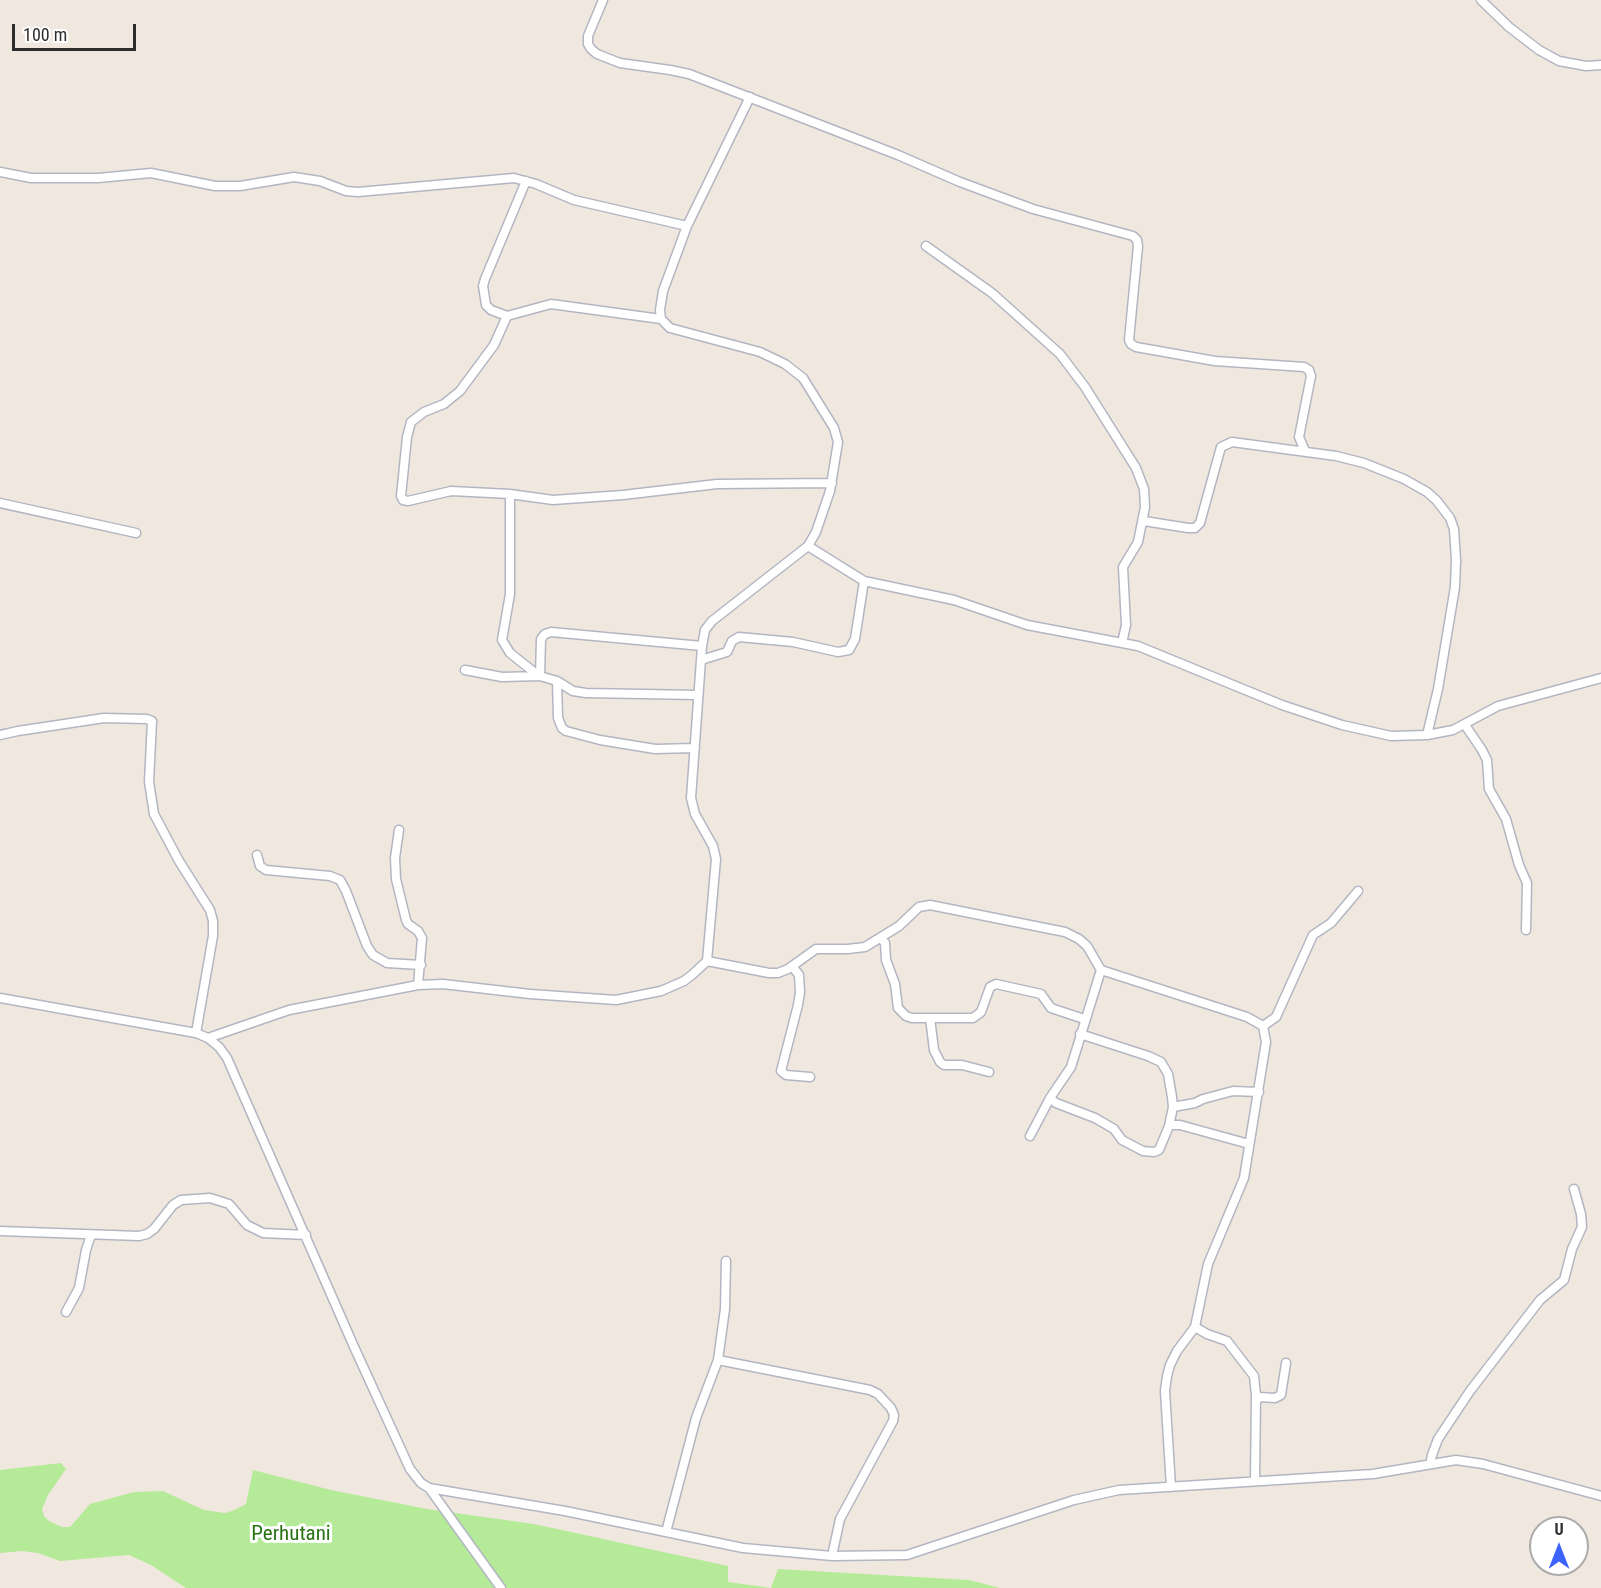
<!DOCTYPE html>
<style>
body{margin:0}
#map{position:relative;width:1601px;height:1588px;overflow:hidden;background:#f0e8df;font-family:"Roboto Condensed",sans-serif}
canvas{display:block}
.north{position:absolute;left:1529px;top:1516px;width:60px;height:60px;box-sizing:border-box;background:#fff;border:2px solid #ababab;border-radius:50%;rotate:0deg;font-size:16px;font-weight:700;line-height:24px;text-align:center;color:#2d2d2d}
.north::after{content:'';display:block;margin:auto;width:21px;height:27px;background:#3d63ff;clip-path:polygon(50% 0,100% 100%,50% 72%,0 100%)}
.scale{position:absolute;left:12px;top:24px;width:124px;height:27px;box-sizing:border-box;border:3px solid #2d2d2d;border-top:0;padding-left:8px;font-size:18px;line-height:21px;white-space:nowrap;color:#2d2d2d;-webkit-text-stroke:4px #fff;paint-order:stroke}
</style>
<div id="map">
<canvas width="1601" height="1588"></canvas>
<div class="north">U</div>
<div class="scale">100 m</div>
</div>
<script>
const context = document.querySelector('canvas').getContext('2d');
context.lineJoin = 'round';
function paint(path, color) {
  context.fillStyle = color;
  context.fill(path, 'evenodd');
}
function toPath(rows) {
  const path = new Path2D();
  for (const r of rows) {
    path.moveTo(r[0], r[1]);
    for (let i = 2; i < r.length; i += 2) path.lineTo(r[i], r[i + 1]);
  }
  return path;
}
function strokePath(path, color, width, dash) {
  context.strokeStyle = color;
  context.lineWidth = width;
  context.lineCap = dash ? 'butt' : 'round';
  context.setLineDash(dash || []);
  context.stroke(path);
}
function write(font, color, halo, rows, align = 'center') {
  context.font = font + ' "Roboto Condensed",sans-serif';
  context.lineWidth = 6;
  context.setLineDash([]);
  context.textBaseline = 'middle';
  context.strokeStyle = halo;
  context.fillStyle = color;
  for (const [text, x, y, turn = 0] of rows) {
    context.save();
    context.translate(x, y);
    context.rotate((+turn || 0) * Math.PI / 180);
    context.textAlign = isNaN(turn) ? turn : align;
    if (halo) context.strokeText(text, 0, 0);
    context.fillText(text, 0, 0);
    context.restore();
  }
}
const green = toPath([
 [61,1463,66,1469,48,1495,42,1509,44,1516,49,1521,62,1527,70,1527,90,1504,134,1492,163,1491,204,1510,225,1513,232,1511,246,1504,253,1470,331,1490,427,1509,534,1524,728,1566,728,1582,771,1588,778,1569,969,1580,1000,1588,186,1588,151,1565,129,1555,60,1561,38,1553,22,1551,0,1553,0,1470]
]);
const minor = toPath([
 [603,0,588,36,588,44,591,49,597,54,620,63,670,70,689,74,898,155,960,182,1033,209,1133,236,1137,240,1138,246,1129,340,1131,344,1136,347,1215,361,1304,367,1309,370,1311,376,1299,437,1305,451],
 [1481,0,1509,27,1539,50,1559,61,1586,66,1601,65],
 [750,97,687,226,663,291,660,310,661,319,670,328,760,352,785,364,803,378,834,428,838,442,830,491,816,532,808,546],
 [0,172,31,178,98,178,151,173,215,186,240,186,294,177,320,181,346,191,358,192,514,178,536,184,574,200,687,226],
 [526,181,485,279,483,286,486,305,491,310,507,316,551,304,661,319],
 [926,246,992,293,1060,354,1085,387,1136,468,1144,489,1145,507,1138,542,1123,567,1126,625,1122,643],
 [507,316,494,345,460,391,444,404,424,412,411,422,407,437,401,496,403,500,408,501,451,491,510,494,553,500,623,495,717,484,832,483],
 [510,494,510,594,502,640,510,653,539,676],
 [0,503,136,533],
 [1144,521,1188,528,1195,528,1200,523,1221,447,1232,442,1336,456,1364,463,1404,479,1427,492,1437,501,1450,518,1454,529,1456,560,1455,587,1438,689,1427,735],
 [701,660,727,652,732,641,739,637,793,642,838,652,849,650,855,639,864,581],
 [465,670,502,677,540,676,557,681,573,691,586,693,698,695],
 [540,676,541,639,545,634,551,632,702,646],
 [557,681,558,718,562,728,566,731,600,740,655,749,695,748],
 [1465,725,1482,750,1487,760,1489,789,1506,819,1519,865,1527,883,1526,930],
 [0,735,18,731,104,718,147,719,152,721,149,782,154,814,179,861,210,910,213,921,213,936,196,1033],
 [399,830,395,858,396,879,406,920,408,924,418,931,422,938,418,985],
 [257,855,260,866,266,870,330,876,340,880,346,891,367,946,373,955,387,963,421,965],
 [881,938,885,943,886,960,895,984,898,1008,906,1016,912,1018,973,1018,981,1012,990,987,996,984,1041,994,1051,1008,1084,1019],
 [707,961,769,973,778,973,788,969,816,949,848,949,865,947,899,926,919,907,930,905,1065,932,1079,939,1087,946,1101,970,1247,1017,1263,1026,1266,1042,1244,1178,1208,1264,1195,1327,1177,1351,1170,1365,1167,1376,1165,1391,1171,1487],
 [792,966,799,975,800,992,798,1005,781,1071,786,1075,810,1077],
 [0,998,196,1033,208,1038,219,1047,227,1058,355,1349,410,1469,421,1483,429,1488,565,1511,743,1548,832,1556,907,1555,1074,1500,1119,1490,1373,1474,1456,1460,1483,1464,1601,1496],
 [930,1018,934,1050,940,1062,944,1065,962,1065,989,1072],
 [1263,1026,1276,1017,1313,935,1331,923,1358,891],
 [1080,1034,1148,1056,1161,1062,1168,1074,1172,1097,1173,1107,1169,1126],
 [208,1038,289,1010,418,985,443,984,530,994,616,1000,661,991,684,981,693,974,707,961,716,859,713,846,695,814,691,798,702,646,705,630,712,621,808,546,864,581,954,600,1027,625,1138,646,1282,705,1342,725,1391,736,1427,735,1453,730,1498,706,1601,678],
 [1050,1098,1056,1103,1095,1118,1114,1129,1122,1140,1143,1151,1154,1152,1159,1150,1169,1126,1172,1125,1180,1125,1249,1144],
 [1173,1107,1195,1103,1203,1099,1233,1091,1259,1092],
 [1030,1136,1050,1098,1071,1067,1101,970],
 [0,1231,139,1236,147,1234,154,1229,173,1205,181,1200,210,1198,229,1204,247,1225,263,1233,306,1235],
 [66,1312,79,1288,86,1250,91,1235],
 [1195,1327,1207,1334,1227,1341,1254,1376,1256,1395,1255,1481],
 [718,1360,870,1390,878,1394,891,1408,894,1415,893,1421,840,1519,832,1556],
 [1256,1401,1260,1397,1275,1398,1281,1395,1286,1363],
 [1430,1464,1432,1455,1438,1439,1470,1391,1540,1300,1564,1280,1572,1249,1582,1227,1581,1214,1574,1189],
 [429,1488,501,1588],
 [666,1532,696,1418,718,1360,725,1309,726,1261]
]);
const parkNames = [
 ["Perhutani",291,1535]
];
paint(green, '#b5ea98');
strokePath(minor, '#b3b6c2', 11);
strokePath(minor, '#fff', 8);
write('21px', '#297315', '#fff', parkNames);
</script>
